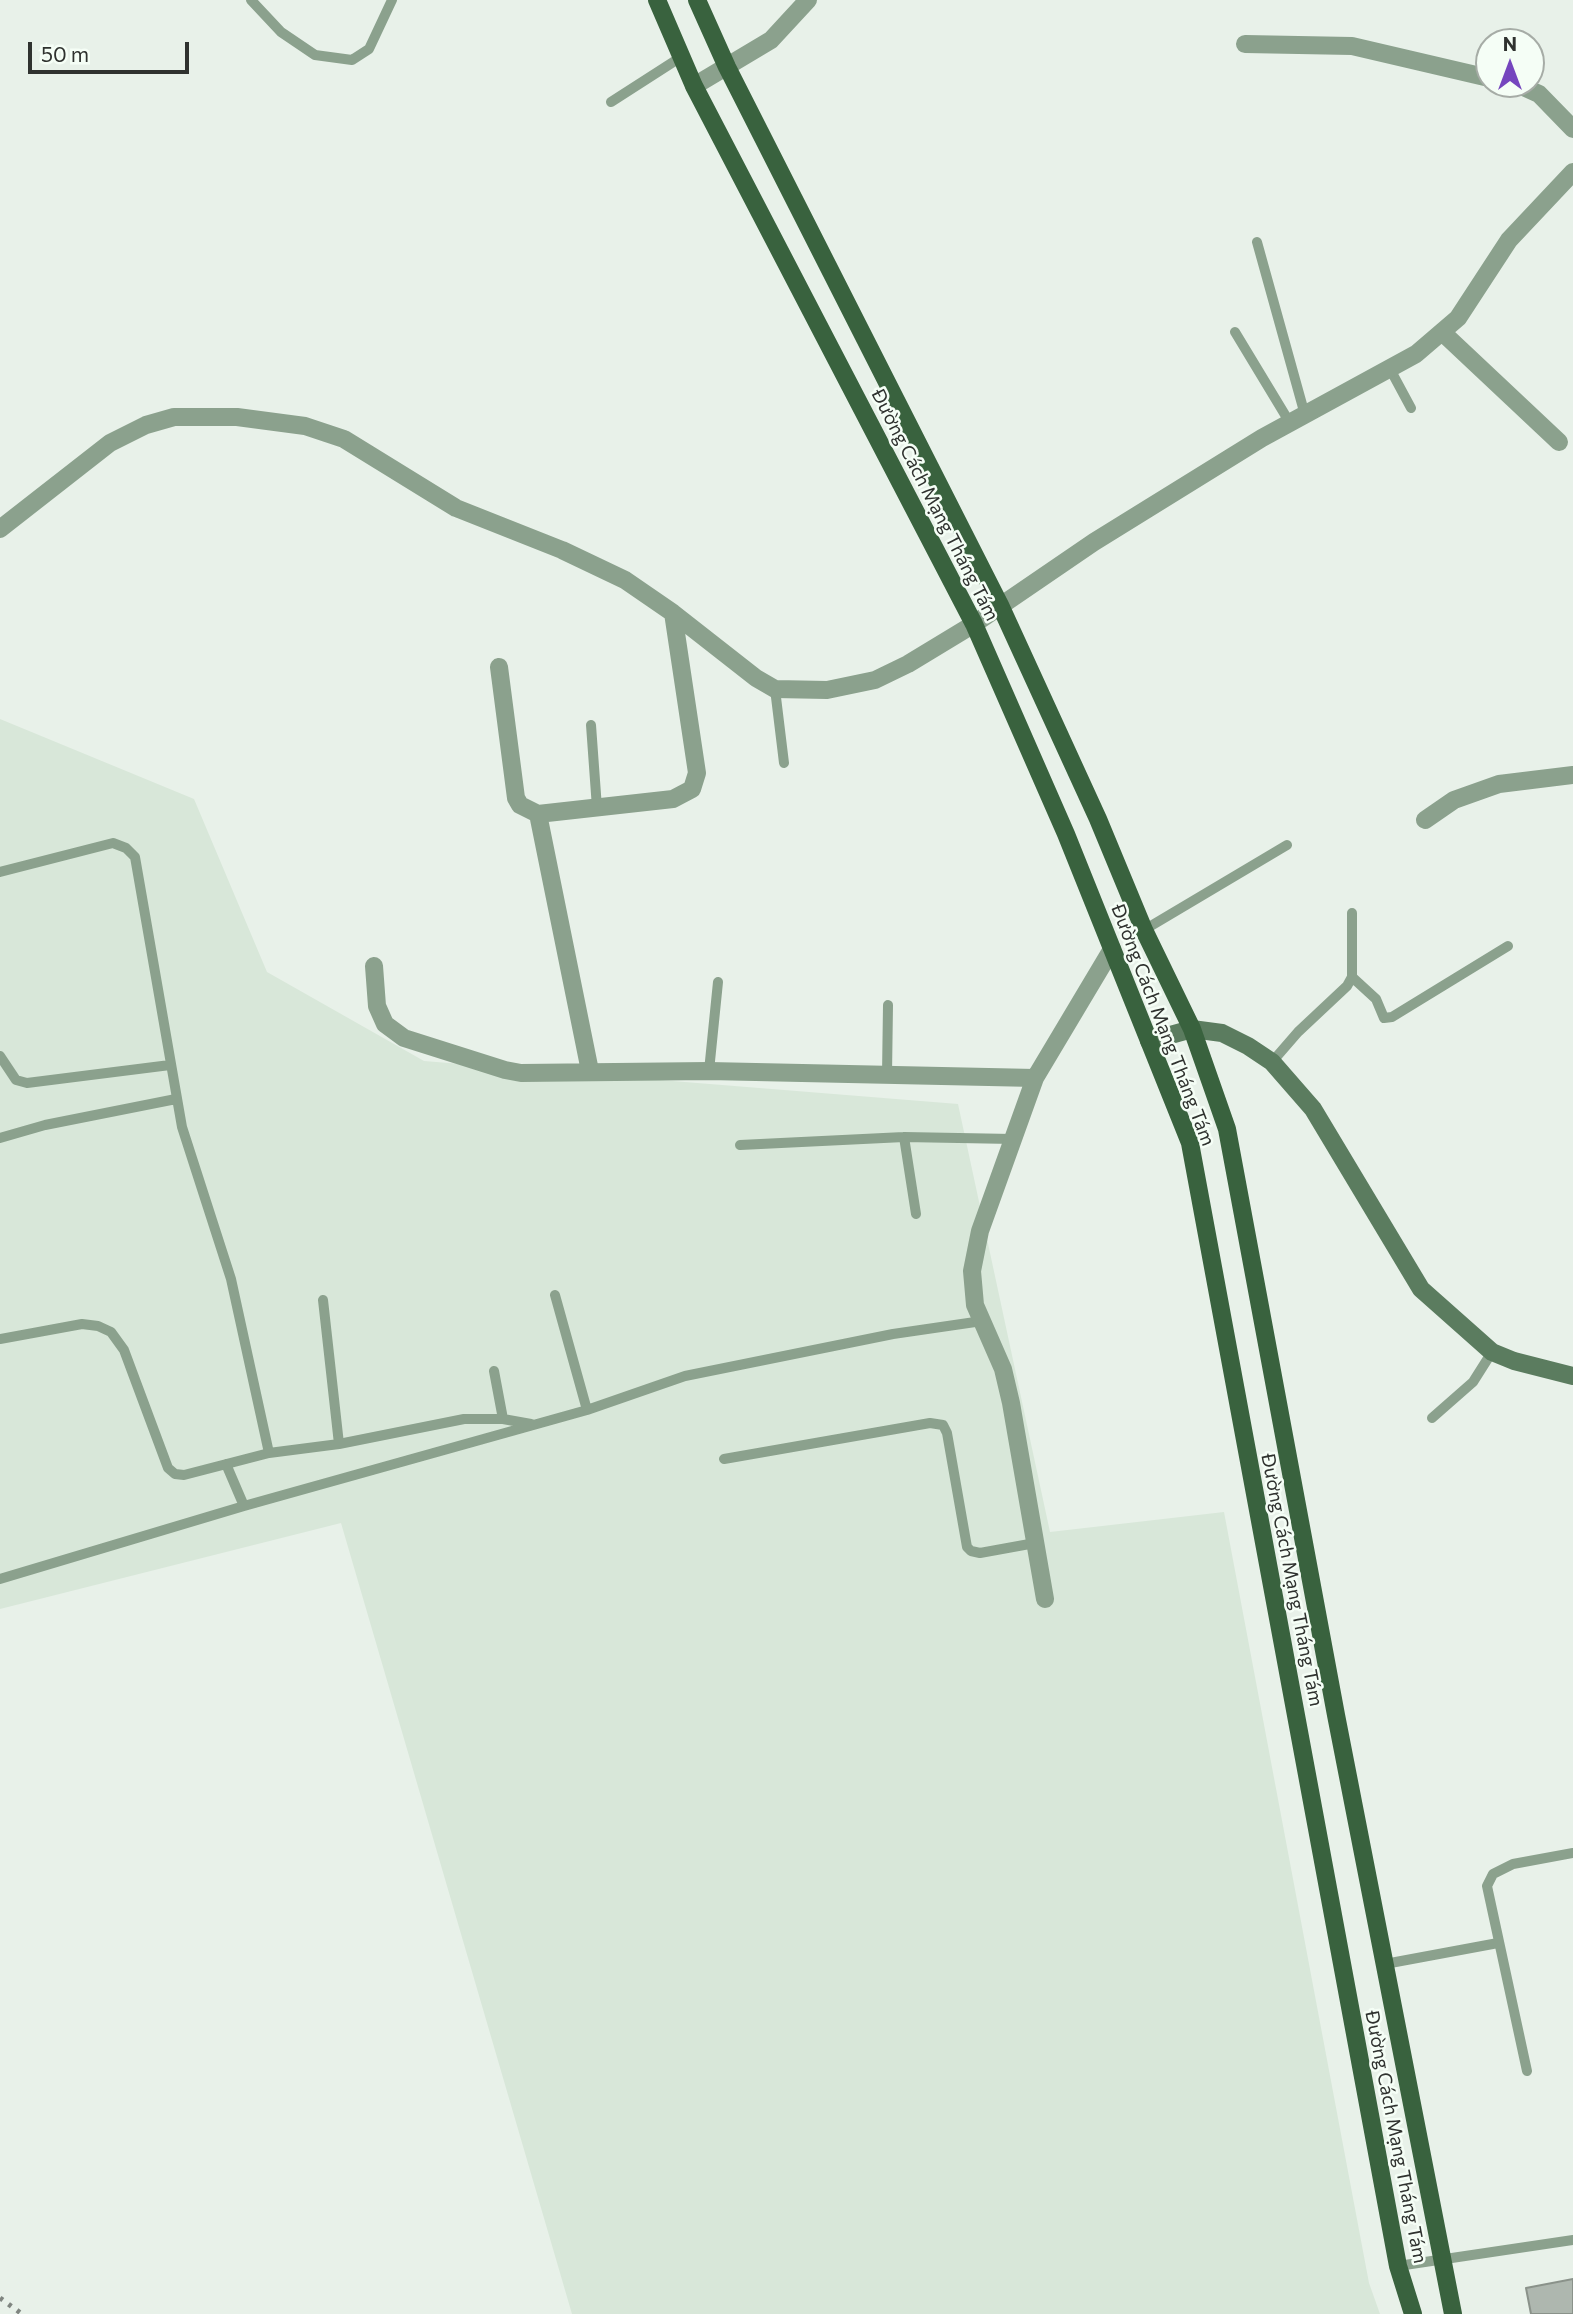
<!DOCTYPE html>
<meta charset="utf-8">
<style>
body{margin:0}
#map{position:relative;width:1573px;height:2314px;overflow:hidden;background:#e8f1e9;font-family:Commissioner,sans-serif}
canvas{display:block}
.north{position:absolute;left:1475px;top:28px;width:70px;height:70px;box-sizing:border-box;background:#f5fef6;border:2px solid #a6aca6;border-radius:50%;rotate:0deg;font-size:19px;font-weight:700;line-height:28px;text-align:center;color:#2f322f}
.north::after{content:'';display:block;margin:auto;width:24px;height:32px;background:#7546be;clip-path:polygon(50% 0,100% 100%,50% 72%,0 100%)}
.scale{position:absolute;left:28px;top:42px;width:161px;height:32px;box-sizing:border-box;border:4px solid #2f322f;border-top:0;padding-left:9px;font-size:21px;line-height:24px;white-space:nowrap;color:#2f322f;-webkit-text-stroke:5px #f5fef6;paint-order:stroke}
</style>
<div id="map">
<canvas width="1573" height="2314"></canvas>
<div class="north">N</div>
<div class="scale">50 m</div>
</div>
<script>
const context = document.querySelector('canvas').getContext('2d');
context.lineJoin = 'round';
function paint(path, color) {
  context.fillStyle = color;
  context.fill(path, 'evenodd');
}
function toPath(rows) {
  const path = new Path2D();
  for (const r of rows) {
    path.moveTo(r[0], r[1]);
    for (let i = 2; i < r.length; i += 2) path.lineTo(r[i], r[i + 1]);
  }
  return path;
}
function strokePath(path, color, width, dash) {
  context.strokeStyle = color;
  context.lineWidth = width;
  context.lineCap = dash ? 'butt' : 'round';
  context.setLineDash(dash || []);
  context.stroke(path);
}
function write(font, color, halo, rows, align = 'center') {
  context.font = font + ' Commissioner,sans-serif';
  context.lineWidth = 5;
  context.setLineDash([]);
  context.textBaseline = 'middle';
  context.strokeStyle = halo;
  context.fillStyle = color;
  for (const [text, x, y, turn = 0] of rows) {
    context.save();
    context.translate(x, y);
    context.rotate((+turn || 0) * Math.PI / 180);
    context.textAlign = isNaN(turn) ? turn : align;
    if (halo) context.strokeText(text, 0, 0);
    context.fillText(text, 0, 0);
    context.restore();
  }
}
const built = toPath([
 [0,719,194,799,267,972,424,1061,958,1104,1050,1532,1224,1512,1369,2283,1380,2314,572,2314,341,1523,0,1609]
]);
const building = toPath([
 [1573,2279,1573,2314,1531,2314,1526,2288,1573,2279]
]);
const service = toPath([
 [251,0,281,32,315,55,352,60,369,49,392,0],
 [611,102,681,57],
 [1257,242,1305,415],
 [1235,332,1290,423],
 [1390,369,1411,408],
 [775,689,784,763],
 [591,725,597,808],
 [0,872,113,843,126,848,135,857,182,1127,231,1279,269,1453],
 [1144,930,1287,845],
 [1352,977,1376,999,1384,1018,1392,1017,1508,946],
 [0,1056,16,1080,27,1083,170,1065],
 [1272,1062,1298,1032,1347,986,1352,977,1352,913],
 [709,1071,718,982],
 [887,1075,888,1005],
 [904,1137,916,1214],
 [0,1138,45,1125,176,1099],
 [740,1145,904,1137,1013,1139],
 [555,1295,587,1410],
 [323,1300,339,1444],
 [0,1339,82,1324,98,1326,111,1332,124,1350,168,1468,175,1474,184,1475,269,1453,339,1444,464,1419,503,1419,531,1424],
 [494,1371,503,1419],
 [1432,1418,1473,1382,1492,1352],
 [724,1459,930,1423,943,1425,947,1433,967,1547,971,1551,980,1553,1035,1543],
 [226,1464,244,1506],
 [0,1579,244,1506,587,1410,685,1376,893,1334,982,1321],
 [1385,1964,1498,1943],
 [1527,2071,1487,1886,1493,1874,1513,1864,1573,1853],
 [1398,2266,1573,2240]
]);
const minor = toPath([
 [1245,44,1352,46,1489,78],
 [1517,84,1539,94,1573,129],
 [694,86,771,40,808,0],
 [1442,332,1559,442],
 [0,529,110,443,146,425,174,417,237,417,305,426,344,439,456,508,562,550,625,580,673,613,756,678,775,689,827,690,875,680,908,664,974,624,1094,542,1262,438,1416,354,1458,318,1509,240,1573,172],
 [499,667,516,798,520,805,538,814,673,799,692,789,697,773,673,613],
 [538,814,590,1071],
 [1425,820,1454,800,1499,784,1573,775],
 [374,966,377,1006,385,1024,404,1038,505,1070,521,1073,709,1071,1035,1078],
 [1045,1599,1011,1403,1003,1369,975,1305,972,1271,980,1231,1035,1078,1112,949]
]);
const secondary = toPath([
 [1149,1041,1192,1029,1222,1033,1248,1046,1272,1062,1313,1109,1421,1289,1492,1352,1514,1361,1573,1376]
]);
const primary = toPath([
 [657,0,694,86,974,624,1066,834,1190,1143,1398,2266,1413,2314],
 [697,0,727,67,1000,605,1098,819,1144,930,1192,1029,1227,1129,1336,1715,1453,2314]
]);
const rail = toPath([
 [0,2298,22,2314]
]);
const streetNames = [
 ["Đường Cách Mạng Tháng Tám",935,505,63],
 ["Đường Cách Mạng Tháng Tám",1163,1025,69],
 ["Đường Cách Mạng Tháng Tám",1292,1580,79],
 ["Đường Cách Mạng Tháng Tám",1396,2137,79]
];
paint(built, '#d8e7d9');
paint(building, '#aeb7af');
strokePath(building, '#8a928a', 2);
strokePath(service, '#8ba18d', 10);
strokePath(minor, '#8ba18d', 18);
strokePath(secondary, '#5b7c5f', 18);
strokePath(primary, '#39623e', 18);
strokePath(rail, '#7f8580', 5, [3.5, 7]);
write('19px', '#2f322f', '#f5fef6', streetNames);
</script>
